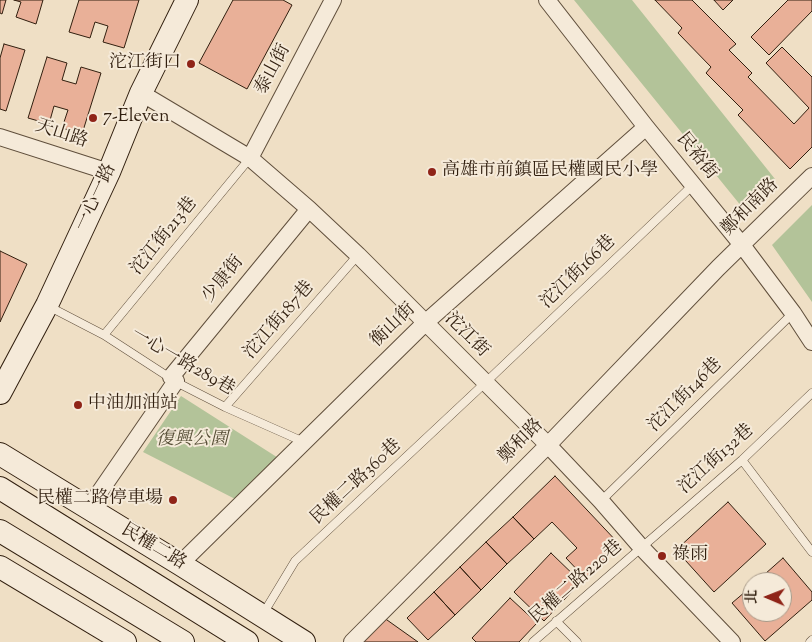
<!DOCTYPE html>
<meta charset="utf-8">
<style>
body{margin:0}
#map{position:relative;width:812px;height:642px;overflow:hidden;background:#efdfc5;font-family:"Sorts Mill Goudy","Noto Serif TC",serif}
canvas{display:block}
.north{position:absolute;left:742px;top:572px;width:50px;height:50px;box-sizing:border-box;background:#f5ead9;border:1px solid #a79988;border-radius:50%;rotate:271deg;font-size:14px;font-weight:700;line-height:20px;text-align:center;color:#311f0f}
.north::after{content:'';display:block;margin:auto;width:18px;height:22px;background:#8f2418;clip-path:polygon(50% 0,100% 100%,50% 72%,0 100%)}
</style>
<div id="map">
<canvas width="812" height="642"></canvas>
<div class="north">北</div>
</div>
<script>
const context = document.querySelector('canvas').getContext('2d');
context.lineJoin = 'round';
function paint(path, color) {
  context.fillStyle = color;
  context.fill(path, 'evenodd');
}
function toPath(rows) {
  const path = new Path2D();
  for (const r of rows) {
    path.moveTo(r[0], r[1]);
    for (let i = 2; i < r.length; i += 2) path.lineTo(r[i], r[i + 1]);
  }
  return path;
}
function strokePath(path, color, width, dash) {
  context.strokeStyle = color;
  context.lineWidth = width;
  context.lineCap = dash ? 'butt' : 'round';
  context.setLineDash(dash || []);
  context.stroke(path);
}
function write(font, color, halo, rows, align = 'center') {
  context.font = font + ' "Sorts Mill Goudy","Noto Serif TC",serif';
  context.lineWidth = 4;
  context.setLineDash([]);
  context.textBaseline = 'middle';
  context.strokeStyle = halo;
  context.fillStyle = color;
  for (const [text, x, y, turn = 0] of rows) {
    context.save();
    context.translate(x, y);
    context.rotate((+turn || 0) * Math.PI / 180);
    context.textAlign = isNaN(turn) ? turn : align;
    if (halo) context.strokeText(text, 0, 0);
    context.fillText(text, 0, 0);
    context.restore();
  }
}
const green = toPath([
 [574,0,632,0,775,179,746,212],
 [812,205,812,302,772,245],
 [181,396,283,461,241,502,143,452]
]);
const building = toPath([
 [0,0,6,0,2,14,0,13,0,0],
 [14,0,43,0,36,24,16,17,21,2,14,0],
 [79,0,139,0,124,48,103,42,108,26,95,22,90,38,69,32,79,0],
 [233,0,283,0,292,5,247,89,199,63,233,0],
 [655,0,692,0,736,44,729,50,752,73,748,77,794,124,809,108,766,63,782,47,812,77,812,147,790,169,738,115,743,110,706,73,711,67,678,33,682,28,655,0],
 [714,0,733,0,723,10,714,0],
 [788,0,812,0,812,11,769,55,751,37,788,0],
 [4,44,25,50,6,111,0,109,0,58,4,44],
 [47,57,67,63,62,80,76,84,81,67,101,73,82,134,62,128,68,110,54,106,49,124,28,118,47,57],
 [0,251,27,264,0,322,0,251],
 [555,476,620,545,585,578,566,558,577,548,552,522,534,539,513,517,555,476],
 [728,502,766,544,714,592,676,550,728,502],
 [513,517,534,539,507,564,486,542,513,517],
 [486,542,507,564,481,590,460,567,486,542],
 [551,553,581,582,544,621,514,592,551,553],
 [783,558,812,592,812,600,765,641,732,603,752,586,752,612,782,612,782,582,756,582,783,558],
 [460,567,481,590,455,615,434,592,460,567],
 [434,592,455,615,428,640,407,618,434,592],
 [510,598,537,623,519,642,476,642,472,638,510,598],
 [380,615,418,642,362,642,380,615]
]);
const lane = toPath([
 [48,306,104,335,178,383,225,407,304,442],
 [104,335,250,158],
 [225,407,358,255],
 [742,460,812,552],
 [601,501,793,313],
 [263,614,295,561,485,383,693,185],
 [556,621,577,642],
 [533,642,742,460,812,393],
 [810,642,812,640]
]);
const street = toPath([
 [547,0,646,127,742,245,793,313,812,342],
 [141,93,250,158,309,209,358,255,548,445,601,501,641,547,732,642],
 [0,137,109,172],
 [250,158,333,0],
 [171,377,309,209],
 [88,509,176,381],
 [180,564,425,323,646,127],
 [352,642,548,445,718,268,812,176]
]);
const secondary = toPath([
 [0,393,47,305,109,172,141,93,187,0],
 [0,454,180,564,304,642],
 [0,488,247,642],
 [0,531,183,642],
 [0,567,125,642]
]);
const markers = [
 [191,64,5,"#8f2418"],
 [93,118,5,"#8f2418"],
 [432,172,5,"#8f2418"],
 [78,405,5,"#8f2418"],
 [173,500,5,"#8f2418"],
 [662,556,5,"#8f2418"]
];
const poiNames = [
 ["沱江街口",181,64,"right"],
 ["7-Eleven",103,118],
 ["高雄市前鎮區民權國民小學",442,172],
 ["中油加油站",88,405],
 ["民權二路停車場",163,500,"right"],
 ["祿雨",672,556]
];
const streetNames = [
 ["泰山街",274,70,-62],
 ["天山路",61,135,18],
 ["民裕街",696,157,51],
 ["一心一路",97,198,-65],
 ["鄭和南路",751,208,-45],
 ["沱江街213巷",165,237,-51],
 ["沱江街166巷",579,273,-44],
 ["少康街",224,280,-51],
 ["沱江街187巷",280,321,-49],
 ["衡山街",394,326,-44],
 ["沱江街",466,336,45],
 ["一心一路289巷",182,363,30],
 ["沱江街146巷",686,396,-45],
 ["鄭和路",522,442,-45],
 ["沱江街132巷",717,460,-42],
 ["民權二路360巷",357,483,-43],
 ["民權二路",153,548,31],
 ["民權二路220巷",577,583,-41]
];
const parkNames = [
 ["復興公園",192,441]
];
paint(green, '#b3c399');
paint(building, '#e9b098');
strokePath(building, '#311f0f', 1);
strokePath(lane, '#604f3c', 9);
strokePath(street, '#604f3c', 18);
strokePath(secondary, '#311f0f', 24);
strokePath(lane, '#f5ead9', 8);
strokePath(street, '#f5ead9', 16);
strokePath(secondary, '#f5ead9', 22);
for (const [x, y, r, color] of markers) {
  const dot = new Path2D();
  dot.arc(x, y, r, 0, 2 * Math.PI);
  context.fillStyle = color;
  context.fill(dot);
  strokePath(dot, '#f5ead9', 2);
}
write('18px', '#311f0f', '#f5ead9', poiNames, 'left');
write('18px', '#311f0f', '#f5ead9', streetNames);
write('italic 18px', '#585038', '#f5ead9', parkNames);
</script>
